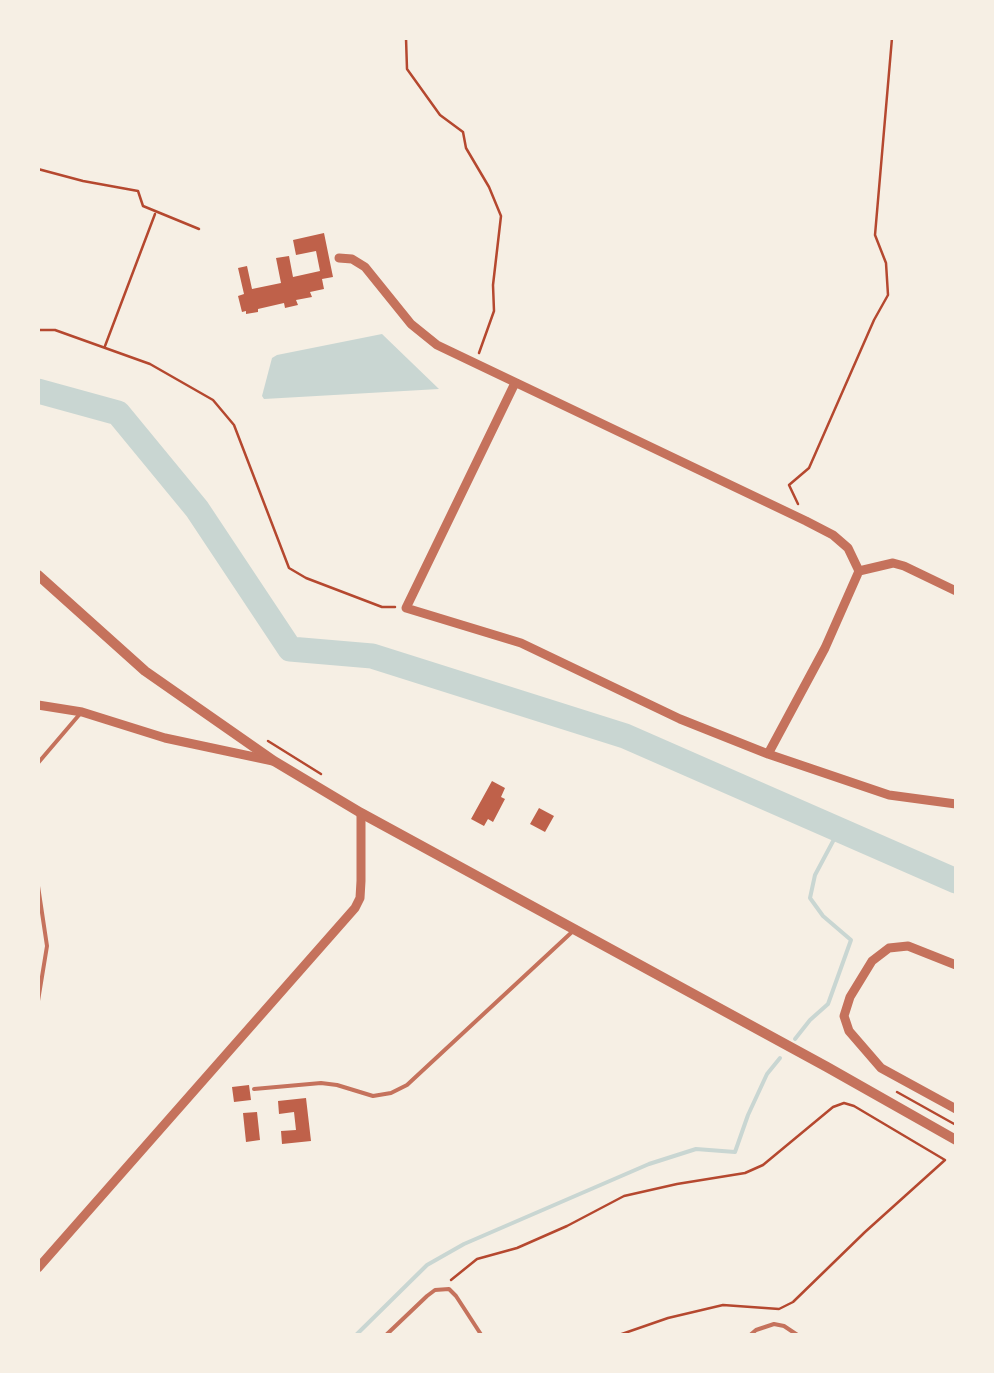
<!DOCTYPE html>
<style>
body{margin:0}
#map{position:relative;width:994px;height:1373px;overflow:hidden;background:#f6efe4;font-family:Quicksand,sans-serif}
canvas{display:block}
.frame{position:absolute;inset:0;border:40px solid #f6efe4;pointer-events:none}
</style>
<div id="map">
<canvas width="994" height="1373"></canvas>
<div class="frame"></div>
</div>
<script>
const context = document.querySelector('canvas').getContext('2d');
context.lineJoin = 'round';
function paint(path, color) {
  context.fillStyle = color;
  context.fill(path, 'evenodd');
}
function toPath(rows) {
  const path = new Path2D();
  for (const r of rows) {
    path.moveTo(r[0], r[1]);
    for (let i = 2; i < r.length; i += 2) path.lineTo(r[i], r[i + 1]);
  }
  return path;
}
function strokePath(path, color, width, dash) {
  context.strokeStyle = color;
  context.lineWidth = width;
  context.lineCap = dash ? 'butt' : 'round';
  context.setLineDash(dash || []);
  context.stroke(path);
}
const water = toPath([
 [382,334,439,389,264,399,262,396,272,358,277,355]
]);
const stream = toPath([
 [795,1039,810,1020,828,1004,851,940,823,916,810,898,815,875,839,830],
 [355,1336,427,1265,464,1244,649,1164,696,1149,735,1152,748,1115,767,1074,780,1058]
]);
const river = toPath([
 [38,391,118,413,197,509,290,649,372,656,625,736,956,881]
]);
const building = toPath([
 [324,233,333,277,322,279,324,289,310,292,312,297,296,300,298,305,285,308,284,303,258,309,258,312,246,314,246,311,242,312,238,296,244,294,238,268,247,266,252,289,281,283,276,258,289,256,293,277,320,271,316,251,296,255,293,240],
 [492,781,505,788,501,797,505,799,493,822,488,819,484,826,471,819],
 [539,808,554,816,545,832,530,824],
 [249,1085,251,1100,234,1102,232,1087],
 [306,1098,311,1141,282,1144,281,1131,296,1130,294,1112,279,1114,278,1101],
 [257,1112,260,1140,246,1142,243,1113]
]);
const path = toPath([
 [406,38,407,69,440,115,463,132,466,148,489,187,501,216,493,285,494,311,479,353],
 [38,169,83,181,138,191,143,206,199,229],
 [38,330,55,330,150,364,213,400,234,425,289,568,306,578,382,607,395,607],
 [105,346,155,214],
 [798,504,789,485,809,468,874,320,888,295,886,263,875,235,892,38],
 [268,741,321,774],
 [897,1092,956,1125],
 [451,1280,477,1259,517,1248,567,1226,624,1196,677,1184,745,1173,763,1165,833,1107,844,1103,854,1106,945,1160,865,1232,793,1302,779,1309,723,1305,668,1318,616,1336]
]);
const service = toPath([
 [38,763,79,715],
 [38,886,47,946,38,1001],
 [254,1089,321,1083,337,1085,373,1096,391,1093,407,1085,572,932],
 [385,1336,427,1296,435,1290,449,1289,456,1296,482,1336],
 [749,1336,756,1330,774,1324,784,1326,799,1336]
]);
const minor = toPath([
 [339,258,352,259,365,267,411,324,437,345,806,521,833,535,848,548,859,571,825,648,768,754],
 [515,383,406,608,521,643,680,719,768,754,889,795,956,804],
 [859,571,893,563,904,566,956,591],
 [38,705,82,712,165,738,273,761],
 [956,965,908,946,889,948,872,961,850,997,844,1016,849,1031,881,1068,956,1109],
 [38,1268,355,908,360,898,361,881,361,813]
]);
const tertiary = toPath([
 [38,575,145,671,274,761,361,813,827,1067,956,1140]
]);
paint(water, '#c9d6d2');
strokePath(stream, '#c9d6d2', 4);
strokePath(river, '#c9d6d2', 25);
paint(building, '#bf614a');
strokePath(path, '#b5482f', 2.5);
strokePath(service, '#c5725c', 4);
strokePath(minor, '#c5725c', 9);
strokePath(tertiary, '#c5725c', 10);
</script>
